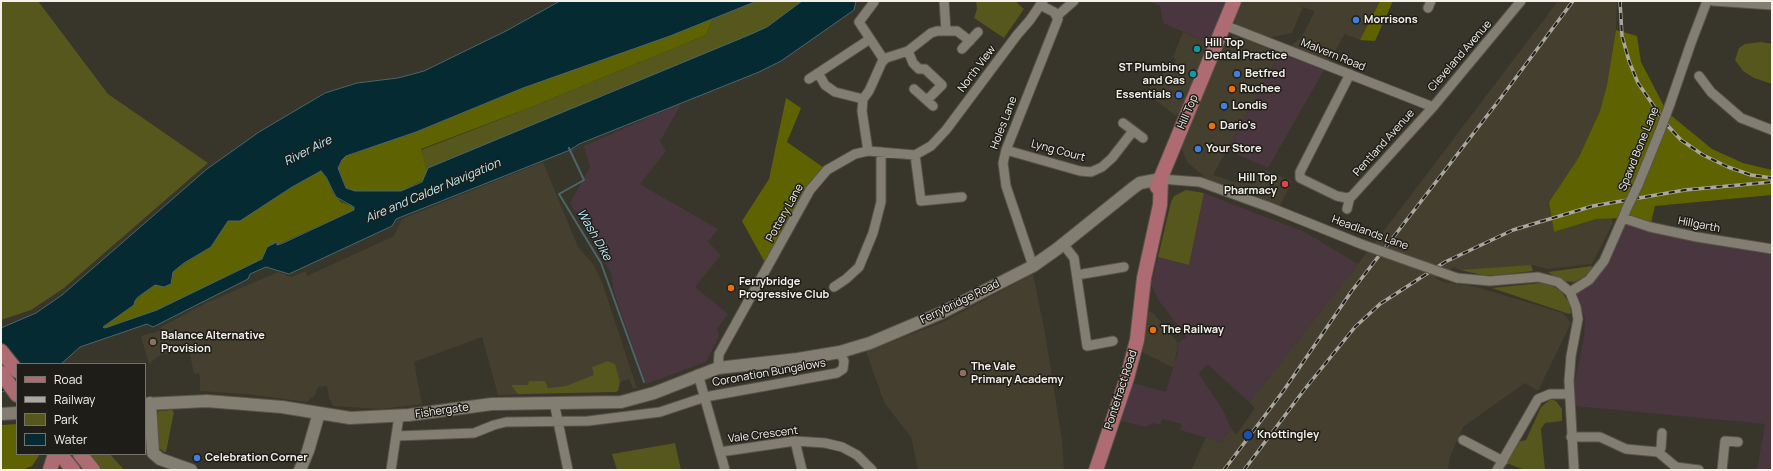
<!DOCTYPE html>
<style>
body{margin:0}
#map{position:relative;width:1773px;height:471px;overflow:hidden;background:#38352a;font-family:Manrope,sans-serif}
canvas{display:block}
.frame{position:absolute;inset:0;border:2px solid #f3f1ea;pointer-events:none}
.legend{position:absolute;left:16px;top:363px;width:130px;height:92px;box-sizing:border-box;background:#1e1d18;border:1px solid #73726c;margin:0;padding:5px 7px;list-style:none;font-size:12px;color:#f3f1ea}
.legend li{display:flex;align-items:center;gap:8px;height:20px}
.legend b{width:20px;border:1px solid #73726c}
</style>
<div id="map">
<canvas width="1773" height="471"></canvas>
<div class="frame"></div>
<ul class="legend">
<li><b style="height:5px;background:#af6b72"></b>Road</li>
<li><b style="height:5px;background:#aaa79f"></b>Railway</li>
<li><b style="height:11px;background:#55571d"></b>Park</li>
<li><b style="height:11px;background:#052a32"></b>Water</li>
</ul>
</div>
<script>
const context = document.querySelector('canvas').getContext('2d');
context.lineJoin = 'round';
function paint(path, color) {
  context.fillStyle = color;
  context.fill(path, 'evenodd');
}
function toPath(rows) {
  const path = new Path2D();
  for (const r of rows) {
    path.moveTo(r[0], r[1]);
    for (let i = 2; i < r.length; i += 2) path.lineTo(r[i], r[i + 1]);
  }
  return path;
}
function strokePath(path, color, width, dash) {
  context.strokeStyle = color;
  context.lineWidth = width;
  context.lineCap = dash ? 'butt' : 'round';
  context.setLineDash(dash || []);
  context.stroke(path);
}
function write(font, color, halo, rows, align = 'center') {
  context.font = font + ' Manrope,sans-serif';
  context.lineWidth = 3;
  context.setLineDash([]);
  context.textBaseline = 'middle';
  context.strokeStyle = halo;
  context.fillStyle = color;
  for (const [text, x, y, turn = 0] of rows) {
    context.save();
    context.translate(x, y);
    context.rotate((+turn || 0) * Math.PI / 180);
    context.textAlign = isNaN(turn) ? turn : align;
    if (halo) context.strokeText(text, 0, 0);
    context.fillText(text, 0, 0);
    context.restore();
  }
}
const built = toPath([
 [1239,1,1380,1,1360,40,1345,34,1329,61,1290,46,1301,38,1315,11,1303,7,1292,33,1267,38,1237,25,1234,22,1233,16],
 [1558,1,1617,1,1616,30,1607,85,1600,111,1579,157,1549,202,1554,232,1596,219,1612,218,1613,223,1592,264,1548,269,1531,265,1482,270,1460,270,1454,267,1435,278,1443,282,1473,286,1563,313,1571,323,1538,391,1525,383,1463,427,1450,457,1448,469,1465,470,1191,470,1206,437,1221,442,1231,428,1236,435,1255,408,1249,402,1376,241],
 [1183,32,1209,43,1184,105,1176,116,1146,93,1158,76,1171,70,1176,59,1173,57],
 [1232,36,1242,38,1280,53,1213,175,1232,181,1253,184,1265,170,1292,181,1280,206,1207,179,1188,163,1180,146,1223,44,1226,39],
 [543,162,578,247,593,264,602,282,637,388,633,388,629,379,620,382,618,391,615,392,498,395,482,337,414,362,422,404,381,409,333,406,329,398,327,386,318,387,315,395,307,402,246,394,200,391,200,376,198,373,194,374,189,350,160,355,149,364,141,336,162,330,161,327,206,303,278,272,291,277,306,271,307,276,394,236,402,219],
 [1033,274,1045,333,1062,440,1064,470,918,470,911,437,885,404,866,352,945,321],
 [1144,309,1154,314,1178,343,1174,368,1138,350]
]);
const industrial = toPath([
 [1148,1,1222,1,1226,2,1209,43,1163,23,1160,6],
 [1280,53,1324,70,1268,168,1227,150],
 [682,103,660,141,666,151,640,184,718,229,708,242,721,255,695,287,728,314,717,329,719,336,706,362,646,384,614,292,611,273,570,203,590,167,584,146],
 [1204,193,1305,232,1358,264,1249,402,1207,364,1199,374,1223,410,1231,428,1221,442,1180,430,1182,424,1162,419,1161,425,1154,423,1146,427,1117,420,1129,382,1166,392,1177,355,1178,343,1187,337,1159,301,1151,285,1158,257,1189,265],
 [1623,218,1772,249,1772,470,1757,470,1765,424,1574,406,1575,381,1584,336,1585,319,1574,290,1589,280]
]);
const green = toPath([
 [1,1,38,1,108,94,208,163,64,288,31,310,1,320],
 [757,1,802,1,767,27,749,37,428,168,427,171,421,150,529,108,706,35,713,19],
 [976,1,1015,1,1024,9,1004,38,974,18,977,9],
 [1761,42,1772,44,1772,84,1754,78,1743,71,1735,60,1739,48,1745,44],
 [1186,190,1204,193,1189,265,1158,257,1171,202,1174,196],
 [1531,265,1533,271,1499,275,1483,275,1460,270],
 [1592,266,1593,268,1584,277,1574,282,1562,281,1548,272],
 [1541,283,1553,286,1561,291,1570,304,1571,313,1569,314,1492,288],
 [608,361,615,364,620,382,618,391,615,392,518,394,511,385,528,385,529,381,545,381,548,388,566,386,594,375,592,367],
 [1551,399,1556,401,1562,409,1562,421,1545,423,1541,429,1545,470,1525,470,1506,463,1518,442,1526,440,1541,407],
 [172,410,174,412,166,452,164,452,159,448,156,415,159,411],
 [675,443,681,470,617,470,612,454],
 [88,454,110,454,124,470,102,470]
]);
const forest = toPath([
 [1380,1,1393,1,1375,41,1360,40],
 [713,19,706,35,529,108,421,149,427,171,424,180,401,191,349,191,346,188,338,170,342,160,346,156,416,132,523,88],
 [1616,30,1637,36,1641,62,1667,112,1712,149,1743,163,1772,170,1772,195,1655,206,1650,227,1623,218,1596,219,1554,232,1549,202,1579,157,1600,111,1607,85],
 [786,98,801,108,787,142,827,170,768,268,742,221,769,179],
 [321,171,327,179,333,193,341,202,354,207,354,210,277,245,277,243,262,259,157,310,105,328,103,327,144,293,155,285,172,280,173,272,178,267,211,247,228,221,240,221,292,187],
 [17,424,17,454,40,454,32,466,22,470,1,470,1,425]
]);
const water = toPath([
 [560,1,757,1,670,36,523,88,416,132,346,156,342,160,338,168,346,188,355,191,401,191,422,182,428,168,749,35,767,27,802,1,856,1,854,10,781,61,759,72,579,144,570,150,396,219,392,226,289,274,266,267,250,274,248,279,153,327,147,324,80,347,61,364,17,364,17,388,1,392,1,328,36,313,62,295,207,169,259,132,325,93,357,83,398,78,424,71,506,31,560,1],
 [321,171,326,177,336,197,354,207,354,210,281,244,277,245,277,242,267,247,262,259,157,310,105,328,103,327,134,305,135,301,138,297,155,285,164,287,171,284,173,272,184,263,211,247,228,221,240,221,292,187,321,171]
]);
const stream = toPath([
 [569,148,584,180,559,194,601,263,644,382]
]);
const street = toPath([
 [944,1,946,31],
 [1713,1,1772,5],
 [874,2,859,22,884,60],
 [1428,8,1431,1],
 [1057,16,1074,1],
 [1224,25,1433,107],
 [962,49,978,32],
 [908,51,913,63,919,69,925,69,942,85,927,100],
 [818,73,825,85,835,92,863,99],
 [1350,74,1300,172,1300,178,1337,196,1347,198,1352,196,1433,107,1521,1],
 [1699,76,1711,92,1741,118,1772,130],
 [809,79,870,39],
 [914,89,933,106],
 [1670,104,1691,43,1707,1],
 [1123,123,1143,138],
 [1006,150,1080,171,1091,172,1102,167,1112,158,1133,131],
 [868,151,862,111,863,99,869,91,882,62,886,58,908,51,931,33,937,31,957,31,970,41],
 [915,155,921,201,962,197],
 [1161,179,1200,182,1269,207,1361,244],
 [1638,185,1660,131],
 [1347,209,1350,197],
 [1623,218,1650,227,1697,237,1772,249],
 [1063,244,1074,258,1087,346,1113,341],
 [1033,266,1006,186,1003,163,1006,150,1058,19,1054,12,1040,5],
 [1077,275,1124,267],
 [1457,278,1490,281,1538,277,1558,282,1570,292,1576,307,1578,319,1571,356,1569,381,1574,470],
 [834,287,846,279,859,267,873,233,881,202,881,152],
 [1570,292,1589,280,1604,261,1625,213],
 [718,368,719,354,810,190,827,170,855,154,868,151,915,155,931,146,946,130,1017,35,1030,20,1043,1],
 [698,374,725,470],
 [554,402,568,470],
 [397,436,474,433,494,425,506,422,588,421,660,412,705,397,837,373,843,369,844,361,840,352],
 [1571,437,1600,437,1626,449,1658,452,1661,448,1662,433],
 [1463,440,1503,461],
 [795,441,802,470],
 [720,452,795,441,825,443,842,447,857,455,872,470],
 [1658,452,1676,467,1699,470],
 [391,470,399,416],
 [1497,470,1538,399,1550,394,1569,394],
 [1722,470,1725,441,1738,442]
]);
const secondary = toPath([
 [150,403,153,453,160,459,191,470],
 [145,404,207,401,282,407,350,418,409,415,492,404,621,402,654,393,718,368,798,359,840,352,870,343,941,313,1033,266,1057,249,1133,188,1140,183,1161,179],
 [1,414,17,413],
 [300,470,308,451,319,413]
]);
const primary = toPath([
 [1157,187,1234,1],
 [1,351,17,371],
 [1,373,17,395],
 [60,454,73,470],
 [80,454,93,470],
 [50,470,55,454],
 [1096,470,1127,378,1137,340,1144,278,1160,205,1161,179]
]);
const rail = toPath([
 [1620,1,1622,36,1629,61,1638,83,1666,124,1681,140,1703,155,1728,167,1751,175,1772,178],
 [1224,470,1284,390,1351,292,1500,99,1573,1],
 [1244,470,1304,390,1355,327,1380,304,1445,262,1513,230,1593,206,1685,190,1772,182]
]);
const streetBridge = toPath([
 [1660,131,1670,104],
 [1626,210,1638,185],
 [1361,244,1457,278]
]);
const markers = [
 [1356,20,4,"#3f7fe0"],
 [1197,49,4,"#0f9aa8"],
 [1193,74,4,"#0f9aa8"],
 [1237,74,4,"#3f7fe0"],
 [1232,89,4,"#e8710a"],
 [1179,95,4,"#3f7fe0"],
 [1224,106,4,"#3f7fe0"],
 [1212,126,4,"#e8710a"],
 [1198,149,4,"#3f7fe0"],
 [1285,184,4,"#e0444e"],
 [731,288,4,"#e8710a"],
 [1153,330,4,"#e8710a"],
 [153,342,4,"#8d6e63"],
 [963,373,4,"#8d6e63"],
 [1248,435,5,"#1a4fb4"],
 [197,458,4,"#3f7fe0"]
];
const poiNames = [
 ["Morrisons",1364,20],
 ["Hill Top",1205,43],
 ["Dental Practice",1205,56],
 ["ST Plumbing",1185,68,"right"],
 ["and Gas",1185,81,"right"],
 ["Betfred",1245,74],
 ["Ruchee",1240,89],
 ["Essentials",1171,95,"right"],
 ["Londis",1232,106],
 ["Dario's",1220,126],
 ["Your Store",1206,149],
 ["Hill Top",1277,178,"right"],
 ["Pharmacy",1277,191,"right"],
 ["Ferrybridge",739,282],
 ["Progressive Club",739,295],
 ["The Railway",1161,330],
 ["Balance Alternative",161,336],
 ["Provision",161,349],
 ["The Vale",971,367],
 ["Primary Academy",971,380],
 ["Knottingley",1257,435],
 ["Celebration Corner",205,458]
];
const streetNames = [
 ["Malvern Road",1333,55,22],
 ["Cleveland Avenue",1460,56,-49],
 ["North View",977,69,-53],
 ["Hill Top",1188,112,-67],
 ["Holes Lane",1004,123,-69],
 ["Pentland Avenue",1384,143,-48],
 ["Spawd Bone Lane",1639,149,-68],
 ["Lyng Court",1058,151,15],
 ["Pottery Lane",785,213,-61],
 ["Hillgarth",1699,225,11],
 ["Headlands Lane",1370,233,20],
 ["Ferrybridge Road",960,302,-26],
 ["Coronation Bungalows",769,373,-10],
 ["Pontefract Road",1121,390,-72],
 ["Fishergate",442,411,-8],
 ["Vale Crescent",763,435,-7]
];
const waterNames = [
 ["River Aire",308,151,-27],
 ["Aire and Calder Navigation",433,191,-23],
 ["Wash Dike",594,235,60]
];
paint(built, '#443f2e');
paint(industrial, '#4a363e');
paint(green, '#55571d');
paint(forest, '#5f6200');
paint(water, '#052a32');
strokePath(water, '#4c6669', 1);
strokePath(stream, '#4c6669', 2);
strokePath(street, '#57534a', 11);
strokePath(secondary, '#57534a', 14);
strokePath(primary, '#57534a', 16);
strokePath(street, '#827e71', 9);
strokePath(secondary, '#827e71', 12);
strokePath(primary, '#af6b72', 14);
strokePath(rail, '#aaa79f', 3.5);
strokePath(rail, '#1e1d18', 2, [6]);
strokePath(streetBridge, '#57534a', 11, []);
strokePath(streetBridge, '#827e71', 9);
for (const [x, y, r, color] of markers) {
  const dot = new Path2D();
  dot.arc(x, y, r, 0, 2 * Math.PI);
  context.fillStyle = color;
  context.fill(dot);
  strokePath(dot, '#1e1d18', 1.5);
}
write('bold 11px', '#f3f1ea', '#1e1d18', poiNames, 'left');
write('11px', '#f3f1ea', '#1e1d18', streetNames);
write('italic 12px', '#bbedfa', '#1e1d18', waterNames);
</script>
